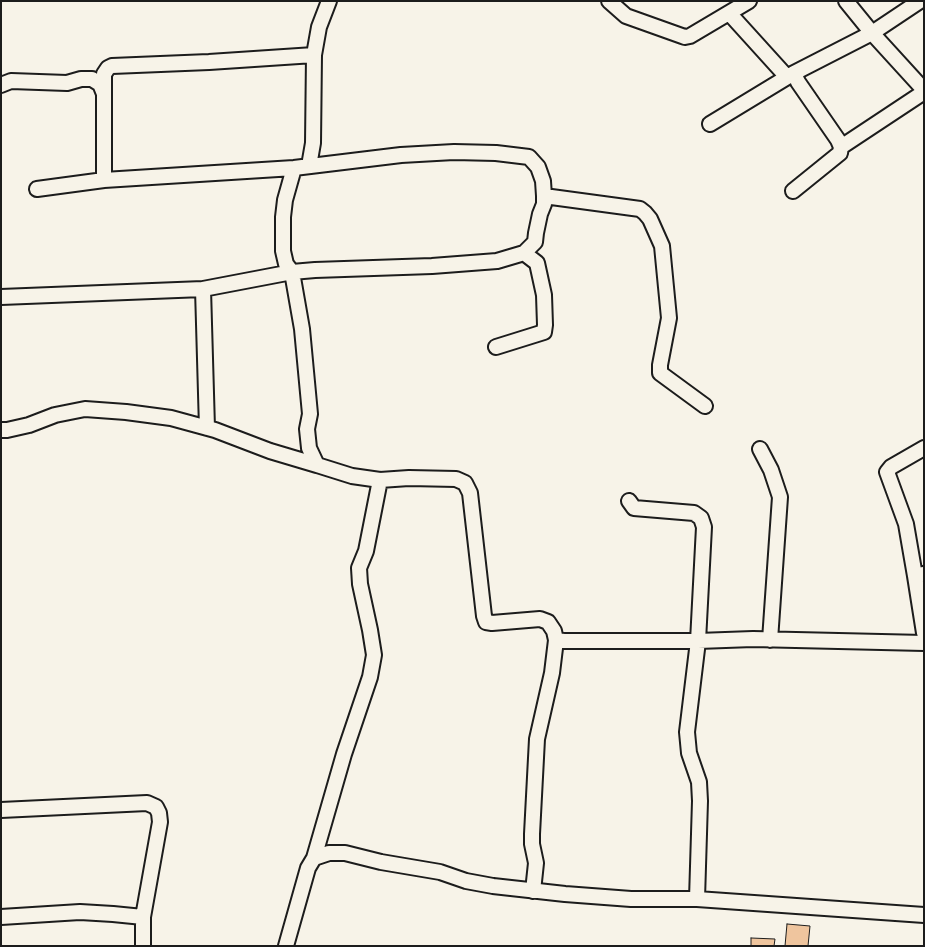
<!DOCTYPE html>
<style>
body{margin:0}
#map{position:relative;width:925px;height:947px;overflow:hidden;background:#f7f3e8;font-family:"Gochi Hand",sans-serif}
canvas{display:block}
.frame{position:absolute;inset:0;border:2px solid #1c1c1c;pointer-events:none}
</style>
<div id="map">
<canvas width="925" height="947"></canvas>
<div class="frame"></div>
</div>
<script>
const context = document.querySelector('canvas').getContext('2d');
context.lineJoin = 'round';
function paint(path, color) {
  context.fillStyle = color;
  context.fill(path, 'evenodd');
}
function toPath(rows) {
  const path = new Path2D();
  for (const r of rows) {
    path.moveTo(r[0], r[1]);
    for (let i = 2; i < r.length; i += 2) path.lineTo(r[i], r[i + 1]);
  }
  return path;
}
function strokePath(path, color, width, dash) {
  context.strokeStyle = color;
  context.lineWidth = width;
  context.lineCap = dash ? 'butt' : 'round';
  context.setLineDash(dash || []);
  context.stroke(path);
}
const building = toPath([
 [787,924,810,926,808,946,785,946,787,924],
 [751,938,775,939,774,946,751,946,751,938]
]);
const minor = toPath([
 [609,1,626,16,682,36,685,37,690,36,749,1],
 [846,1,872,33,924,90],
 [729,13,787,77],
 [1,85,11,81,67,83,81,79,92,79,100,84,104,94],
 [710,124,794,73],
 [841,147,924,92],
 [309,166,313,143,314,55,319,27,329,1],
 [294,168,285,200,283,217,283,251,286,264,292,272,302,329,310,414,307,429,309,448,317,465,352,476,380,480,409,478,456,479,465,483,470,493,484,616,486,622,492,623,540,619,548,622,554,631,556,640,552,673,537,739,532,834,532,844,536,863,533,891],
 [104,180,104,74,108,68,112,66,209,62,314,55],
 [37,189,104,180,294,168,401,155,454,152,496,153,529,157,538,167,543,181,544,196,640,209,645,213,650,219,662,246,669,318,660,365,660,373,705,406],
 [793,191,840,153,841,147,838,140,798,82,794,73,872,33,920,1],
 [1,297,203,289],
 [496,347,544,332,545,325,544,295,537,263,524,253],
 [207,428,203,289,292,272,315,270,432,266,497,261,524,253,535,242,536,233,540,214,544,204,544,196],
 [1,430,7,430,29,425,55,415,85,409,126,412,171,418,215,430,270,451,317,465],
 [760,449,771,470,780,497,770,640],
 [629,501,634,508,694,513,701,518,704,527,698,641,687,732,689,753,699,782,700,801,697,899],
 [923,574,915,576,924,633],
 [915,576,906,524,887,472,891,467,924,448],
 [556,640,564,641,698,641,753,639,924,643],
 [1,810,147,803,156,807,159,813,160,822,143,917],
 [314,858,344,754,370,677,374,655,370,630,360,584,359,568,366,551,380,480],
 [1,917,80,912,113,914,143,917,143,946],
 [286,946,308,868,314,858,329,853,345,853,381,862,440,872,466,881,493,886,565,894,631,899,697,899,924,915]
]);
paint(building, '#efc59e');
strokePath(building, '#1c1c1c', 1);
strokePath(minor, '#1c1c1c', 18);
strokePath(minor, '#f7f3e8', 14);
</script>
